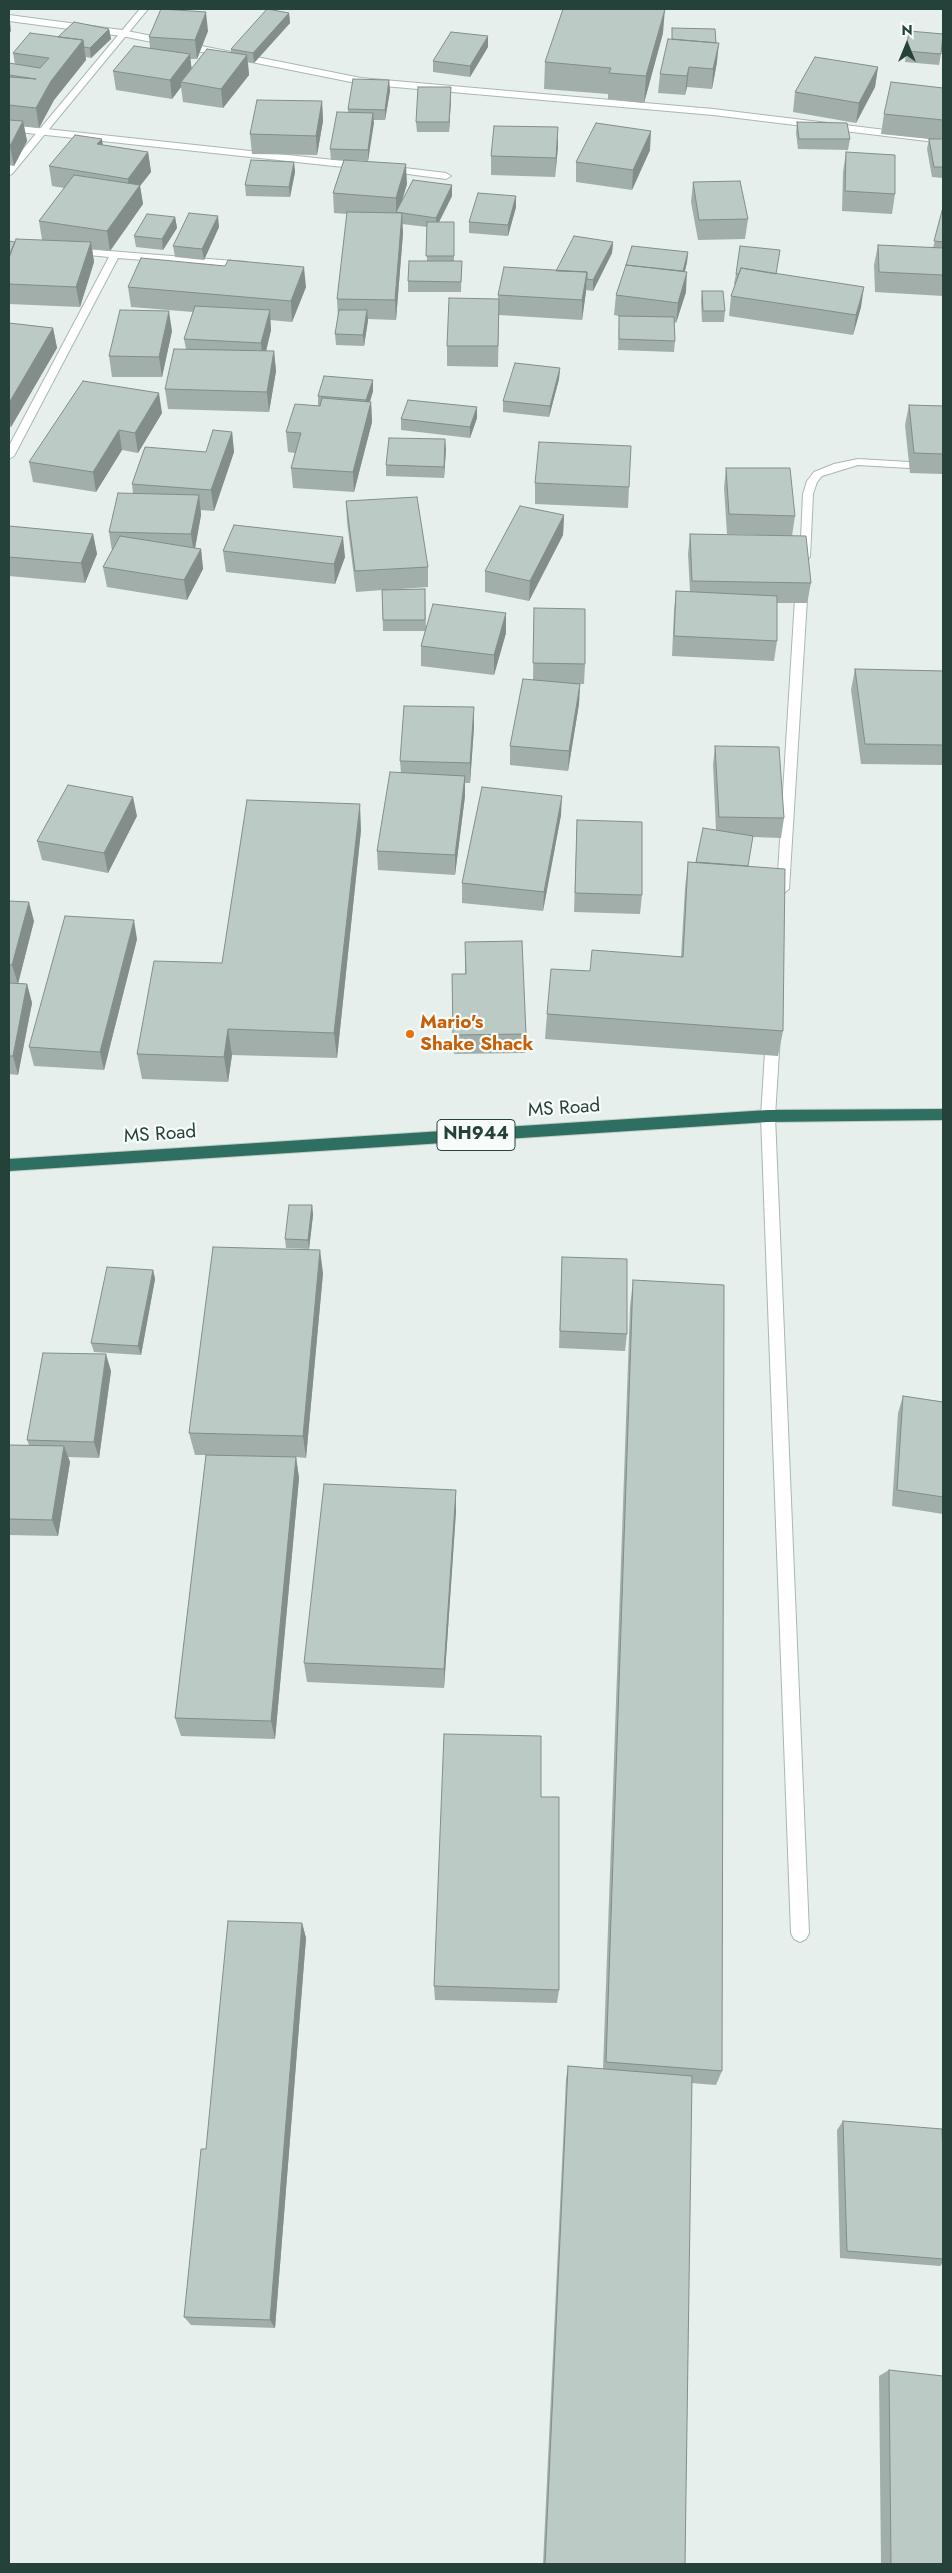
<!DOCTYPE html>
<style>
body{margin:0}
#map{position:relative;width:952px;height:2573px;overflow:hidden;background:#e6efeb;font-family:Jost,sans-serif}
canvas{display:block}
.frame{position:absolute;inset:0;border:10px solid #24423a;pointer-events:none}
.north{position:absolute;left:882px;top:20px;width:50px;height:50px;-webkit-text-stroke:4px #f7fbf9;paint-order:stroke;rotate:0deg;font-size:14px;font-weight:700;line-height:20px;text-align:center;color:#24423a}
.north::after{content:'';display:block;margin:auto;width:18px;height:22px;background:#24423a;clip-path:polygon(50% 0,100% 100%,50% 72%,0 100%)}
</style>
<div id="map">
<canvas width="952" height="2573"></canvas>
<div class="frame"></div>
<div class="north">N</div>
</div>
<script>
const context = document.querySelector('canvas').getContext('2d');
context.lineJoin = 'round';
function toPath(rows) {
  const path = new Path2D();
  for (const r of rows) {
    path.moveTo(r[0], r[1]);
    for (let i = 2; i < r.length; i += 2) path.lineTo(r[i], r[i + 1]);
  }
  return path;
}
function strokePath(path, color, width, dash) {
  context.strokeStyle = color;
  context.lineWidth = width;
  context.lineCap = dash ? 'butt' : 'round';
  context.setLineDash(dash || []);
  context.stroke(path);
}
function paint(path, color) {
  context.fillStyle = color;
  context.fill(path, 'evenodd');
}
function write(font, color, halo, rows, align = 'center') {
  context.font = font + ' Jost,sans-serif';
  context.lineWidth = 4.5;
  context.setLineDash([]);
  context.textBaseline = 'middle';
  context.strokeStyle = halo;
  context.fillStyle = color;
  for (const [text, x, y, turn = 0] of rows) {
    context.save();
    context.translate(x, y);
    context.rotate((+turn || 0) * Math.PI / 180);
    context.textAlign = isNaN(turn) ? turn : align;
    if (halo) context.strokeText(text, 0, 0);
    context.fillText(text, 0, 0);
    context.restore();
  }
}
const street = toPath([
 [9,15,122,30,361,78,713,109,943,137,943,143,713,115,361,84,122,36,9,21,9,15],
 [9,125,362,163,367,166,362,169,9,131,9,125],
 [388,166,446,173,451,176,446,179,385,171,385,167,388,166],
 [72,248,246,262,251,265,246,268,118,258,14,456,9,459,9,446,109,257,69,253,69,249,72,248],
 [858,459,943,464,943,470,858,465,822,476,817,482,813,494,810,557,804,561,800,560,803,494,807,481,814,472,834,464,858,459],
 [802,579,808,583,789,889,783,894,777,889,796,583,802,579],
 [773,1032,780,1037,775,1116,809,1933,806,1939,800,1942,794,1939,791,1933,761,1116,766,1037,773,1032]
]);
const secondary = toPath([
 [140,9,148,9,12,174,9,175,9,166,140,9]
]);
const highway = toPath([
 [768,1110,943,1109,943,1120,768,1122,9,1171,9,1159,768,1110]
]);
const wall = toPath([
 [289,13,290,23,254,63,248,62,249,75,223,108,183,102,181,87,172,99,116,90,113,71,150,48,149,37,208,31,197,59,190,59,192,69,231,53,231,49],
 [672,28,717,62,712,89,687,87,685,95,658,93,660,74,672,39],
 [109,29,111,39,91,58,86,57,86,60,54,100,39,128,24,126,27,141,14,166,9,165,9,63,15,64,13,53,58,37],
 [909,31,941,54,939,65,905,62],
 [663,33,644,103,608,99,608,94,544,89,545,62],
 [488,47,470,77,433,72,433,61],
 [878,67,875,87,856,123,793,112,795,92],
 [389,80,390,91,385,120,373,120,368,161,348,160,407,184,402,201,452,185,452,196,439,222,454,222,454,261,462,261,461,292,408,292,408,281,427,261,427,227,402,224,403,233,396,320,368,319,364,346,336,345,335,334,338,318,337,299,347,214,334,213,333,193,344,160,331,160,330,149,348,112,348,109],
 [943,88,943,178,932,177,927,149,929,139,881,134,884,114],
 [451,98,449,132,417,132,416,122],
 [322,101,323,121,317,155,252,154,250,134],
 [797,122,850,139,848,150,798,149,796,133],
 [102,145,148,152,151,172,140,186,143,204,110,251,92,249,94,262,80,307,9,304,9,241,15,242,42,240,39,221,64,188,52,186,49,166],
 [558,147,555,177,491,175,491,156],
 [650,150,632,190,576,182,576,162],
 [846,152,895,194,892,214,842,211,843,172],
 [294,162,295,172,290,197,246,196,245,185],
 [693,182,748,219,745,239,698,240,691,202],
 [516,196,516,207,508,236,469,233,469,222],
 [943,207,943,296,875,292,874,265,878,245,933,248],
 [175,217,177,228,163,250,136,247,134,236],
 [219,227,204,260,175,257,173,246],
 [613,242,612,253,593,291,586,290,582,320,499,315,498,367,447,366,447,346,498,299,498,295,556,271],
 [688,252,687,262,685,271,686,292,676,323,674,322,675,341,674,352,618,350,619,316,614,315,616,295],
 [736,274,777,274,861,307,853,335,729,316,731,296,735,284,734,284],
 [128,287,306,287,292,322,270,320,271,330,266,351,274,351,276,371,269,412,168,409,165,389,186,349,184,339,193,312,131,307],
 [702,291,725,311,724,322,702,322,701,301],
 [9,323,53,328,57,348,11,427,9,426],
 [172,331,162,377,112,377,109,356],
 [560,368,559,379,549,417,503,412,503,401],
 [373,380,373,391,370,402,371,402,372,422,354,492,293,488,291,468,295,453,288,452,286,432,318,406,318,396],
 [909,405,943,406,943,474,910,473,905,425],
 [162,413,138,453,122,450,96,492,33,482,29,462],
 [477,418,470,438,401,430,401,419],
 [232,432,234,452,214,511,201,510,201,515,195,548,201,549,203,569,187,600,107,587,103,567,112,551,109,532,133,494,132,484,206,452],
 [446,449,444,478,386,476,386,465],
 [726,468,795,516,792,536,727,534,724,488],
 [535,483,629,487,628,508,535,504],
 [346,501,428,567,428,587,386,590,425,589,426,629,506,613,506,633,494,675,421,666,421,646,425,631,383,631,382,590,356,592,347,522],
 [564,515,563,535,529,601,485,592,485,571],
 [9,526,93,534,97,554,85,583,9,576],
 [690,534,811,583,807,603,777,603,777,641,774,661,672,656,674,611,676,591,690,592,688,554],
 [223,551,345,557,335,584,226,572],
 [534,608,585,664,584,684,580,684,579,704,568,771,510,765,510,746,533,680],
 [855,669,943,671,943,765,861,764,851,690],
 [474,727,470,783,465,783,465,796,455,875,378,870,377,851,401,773,400,761],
 [715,746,784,818,781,838,753,837,748,866,783,1031,778,1056,545,1039,547,1014,590,971,681,957,685,888,688,862,696,862,716,830,713,765],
 [561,815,543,911,462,903,462,883],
 [137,816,108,873,42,860,37,841],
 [577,820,642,895,640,914,574,912],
 [361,830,337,1058,232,1055,228,1082,142,1079,137,1054,222,963],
 [9,901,34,921,18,983,27,984,32,1003,18,1075,9,1074],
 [137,939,104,1070,34,1066,29,1047],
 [465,942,526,1034,525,1053,454,1054,452,974,465,974],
 [312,1205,313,1215,309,1249,286,1248,285,1239],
 [562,1257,627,1334,625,1351,559,1348],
 [153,1270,155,1279,141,1355,94,1352,91,1343],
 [323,1273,306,1458,296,1457,299,1478,275,1739,181,1736,175,1718,206,1455,195,1455,189,1433],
 [633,1280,722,2071,716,2085,691,2083,685,2564,543,2564,566,2079,568,2066,603,2069,630,1307],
 [111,1371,99,1458,68,1457,70,1462,58,1536,9,1535,9,1445,29,1445,27,1440],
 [903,1396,943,1402,943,1514,892,1506,898,1413],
 [456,1490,456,1511,444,1688,307,1682,304,1663],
 [541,1797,559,1990,557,2003,435,2000,434,1986],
 [302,1923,306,1938,275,2328,191,2325,184,2317,206,2149],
 [843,2121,943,2159,943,2263,940,2266,840,2258,837,2130],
 [889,2370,943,2564,881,2564,879,2376]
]);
const shadedWall = toPath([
 [665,9,663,33,644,103,646,76],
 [206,12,208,31,197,59,195,40],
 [289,13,290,23,254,63,253,53],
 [10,21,11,31,9,34,9,22],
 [109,29,111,39,91,58,90,48],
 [488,36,488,47,470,77,470,66],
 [83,40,86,60,54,100,39,128,36,108,51,81],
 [719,43,717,62,712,89,713,69],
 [190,54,192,74,181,82,181,87,172,99,170,80],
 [247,55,249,75,223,108,221,89],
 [689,67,687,87,685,95,687,76],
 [878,67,875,87,856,123,859,103],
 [389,80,390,91,385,120,385,110],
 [451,87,451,98,449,132,449,122],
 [322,101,323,121,317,155,316,136],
 [373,113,374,123,368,161,368,150],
 [23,121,27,141,14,166,10,146],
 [558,127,558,147,555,177,556,158],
 [651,131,650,150,632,190,633,170],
 [102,139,105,159,97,144],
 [148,152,151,172,140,186,143,204,110,251,107,231,130,198,128,179],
 [294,162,295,172,290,197,289,187],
 [406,164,407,184,398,213,396,212,396,198],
 [452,185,452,196,436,228,436,218],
 [516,196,516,207,508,236,508,225],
 [402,213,403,233,396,320,395,300],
 [218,216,219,227,204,260,202,249],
 [175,217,177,228,163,250,162,239],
 [91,242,94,262,80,307,76,287],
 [613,242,612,253,593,291,593,280],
 [688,252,687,262,682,283,683,272],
 [304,267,306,287,292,322,291,301],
 [587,272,586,292,582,320,582,300],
 [687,272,686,292,676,323,678,303],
 [864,287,861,307,853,335,856,315],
 [270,310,271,330,263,364,261,343],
 [367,310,368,321,364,346,363,335],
 [169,311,172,331,162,377,159,357],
 [53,328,57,348,11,427,9,416,9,403],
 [274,351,276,371,269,412,267,392],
 [560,368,559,379,549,417,550,406],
 [373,380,373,391,367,411,366,400],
 [159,393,162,413,138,453,135,433],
 [371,402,372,422,354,492,353,472],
 [477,407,477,418,470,438,470,427],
 [119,430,122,450,96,492,93,472],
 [232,432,234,452,214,511,211,490],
 [445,439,446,449,444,478,444,467],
 [199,495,201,515,194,554,191,534],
 [564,515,563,535,529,601,530,581],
 [93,534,97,554,85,583,81,563],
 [343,537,345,557,335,584,334,564],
 [201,549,203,569,187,600,184,580],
 [506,613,506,633,494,675,494,655],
 [580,684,579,704,568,771,569,751],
 [474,707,474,727,470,783,470,763],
 [465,776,465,796,455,875,455,855],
 [562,796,561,815,543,911,544,892],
 [133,797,137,816,108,873,104,853],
 [360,804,361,830,337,1058,334,1033],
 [29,902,34,921,18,984,12,965],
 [134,920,137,939,104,1070,100,1052],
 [27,984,32,1003,18,1075,13,1056],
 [228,1029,232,1055,228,1082,224,1057],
 [312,1205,313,1215,309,1249,308,1240],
 [320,1250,323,1273,306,1458,303,1436],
 [153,1270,155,1279,141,1355,138,1346],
 [106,1354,111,1371,99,1458,94,1442],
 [64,1446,70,1462,58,1536,52,1520],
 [296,1457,299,1478,275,1739,271,1721],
 [456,1490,456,1511,444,1688,444,1669],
 [302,1923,306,1938,275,2328,270,2320]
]);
const building = toPath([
 [161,9,206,12,195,40,149,37,161,9],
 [267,9,289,13,253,53,231,49,267,9],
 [563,9,665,9,646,76,609,73,611,68,545,62,563,9],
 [74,22,109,29,90,48,84,47,83,40,58,37,74,22],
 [672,28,715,29,716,43,672,39,672,28],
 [909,31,943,34,941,54,906,51,909,31],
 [451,32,488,36,470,66,433,61,451,32],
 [30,33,83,40,51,81,36,108,9,105,9,77,36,79,9,75,9,63,40,68,49,58,13,53,30,33],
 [668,39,719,43,713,69,689,67,687,76,660,74,668,39],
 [134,46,190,54,170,80,113,71,134,46],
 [207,49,247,55,221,89,181,82,207,49],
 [815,57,878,67,859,103,795,92,815,57],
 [353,79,389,80,385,110,348,109,353,79],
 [891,82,943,88,943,120,884,114,891,82],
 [418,87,451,87,449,122,416,122,418,87],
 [257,100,322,101,316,136,250,134,257,100],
 [337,112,373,113,368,150,330,149,337,112],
 [9,120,23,121,10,146,9,146,9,120],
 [797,122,847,123,850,139,799,139,797,122],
 [596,123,651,131,633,170,576,162,596,123],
 [494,126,558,127,556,158,491,156,494,126],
 [75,135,102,139,97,144,148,152,128,179,49,166,75,135],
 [929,139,943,139,943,167,934,167,929,139],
 [846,152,895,155,895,194,845,191,846,152],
 [251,160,294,162,289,187,245,185,251,160],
 [344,160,406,164,396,198,333,193,344,160],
 [74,175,140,185,107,231,39,221,74,175],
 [413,180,452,185,436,218,396,212,413,180],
 [740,181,748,219,699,220,693,182,740,181],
 [478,193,516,196,508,225,469,222,478,193],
 [943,207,943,242,934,241,943,207],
 [347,212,402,213,395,300,337,299,347,212],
 [189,213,218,216,202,249,173,246,189,213],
 [147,214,175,217,162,239,134,236,147,214],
 [427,222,454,222,454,256,426,256,427,222],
 [574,236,613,242,593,280,587,279,587,272,556,271,574,236],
 [16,239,91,242,76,287,9,284,9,258,16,239],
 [9,241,15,242,11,251,9,255,9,241],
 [878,245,943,248,943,275,879,272,878,245],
 [632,246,688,252,683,271,626,265,632,246],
 [740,246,780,250,776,274,741,268,739,274,736,274,740,246],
 [141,258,225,266,228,260,304,267,291,301,128,287,141,258],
 [409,261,462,261,461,282,408,281,409,261],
 [626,265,687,272,678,303,616,295,626,265],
 [504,267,587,272,582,300,498,295,504,267],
 [741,268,864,287,856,315,731,296,741,268],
 [702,291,723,291,725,311,703,311,702,291],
 [449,298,499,299,498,346,447,346,449,298],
 [195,306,270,310,261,343,184,339,195,306],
 [120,310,169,311,159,357,109,356,120,310],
 [339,310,367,310,363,335,335,334,339,310],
 [619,316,674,317,675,341,619,339,619,316],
 [9,323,53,328,9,403,9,323],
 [174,349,274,351,267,392,165,389,174,349],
 [515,363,560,368,550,406,503,401,515,363],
 [324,376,373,380,366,400,318,396,324,376],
 [83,381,159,393,135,433,119,430,93,472,29,462,83,381],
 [322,398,371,402,353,472,291,468,301,433,286,432,295,404,320,406,322,398],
 [408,400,477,407,470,427,401,419,408,400],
 [909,405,943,406,943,454,914,453,909,405],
 [213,430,232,432,211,490,132,484,145,447,206,452,213,430],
 [389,438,445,439,444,467,386,465,389,438],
 [539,442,631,446,629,487,535,483,539,442],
 [726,468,790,468,795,516,729,514,726,468],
 [118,493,199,495,191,534,109,532,118,493],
 [417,497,428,567,355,571,346,501,417,497],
 [520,506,564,515,530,581,485,571,520,506],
 [234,525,343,537,334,564,223,551,234,525],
 [9,526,93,534,81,563,9,557,9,526],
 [690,534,806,536,811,583,692,581,690,534],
 [120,536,201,549,184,580,103,567,120,536],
 [425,589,425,620,383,620,382,590,425,589],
 [676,591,777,596,777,641,674,636,676,591],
 [433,604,506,613,494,655,421,646,433,604],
 [534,608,585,609,585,664,533,663,534,608],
 [855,669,943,671,943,745,865,744,855,669],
 [523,679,580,684,569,751,510,746,523,679],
 [404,706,474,707,470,763,400,761,404,706],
 [715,746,779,747,784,818,719,817,715,746],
 [390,772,465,776,455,855,377,851,390,772],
 [68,785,133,797,104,853,37,841,68,785],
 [482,787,562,796,544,892,462,883,482,787],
 [247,800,360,804,334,1033,228,1029,224,1057,137,1054,154,961,222,963,247,800],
 [577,820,642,822,642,895,575,893,577,820],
 [703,828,753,836,748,866,696,862,703,828],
 [688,862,785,869,783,1031,547,1014,551,969,590,971,592,950,683,957,688,862],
 [9,901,29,902,12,965,9,965,9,901],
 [65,916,134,920,100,1052,29,1047,65,916],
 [522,941,526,1034,453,1035,452,974,466,974,465,942,522,941],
 [9,983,27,984,13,1056,9,1056,9,983],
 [289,1205,312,1205,308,1240,285,1239,289,1205],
 [213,1247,320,1250,303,1436,189,1433,213,1247],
 [562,1257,627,1259,627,1334,560,1331,562,1257],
 [107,1267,153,1270,138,1346,91,1343,107,1267],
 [633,1280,724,1285,722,2071,606,2062,633,1280],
 [43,1353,106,1354,94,1442,27,1440,43,1353],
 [903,1396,943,1402,943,1497,897,1490,903,1396],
 [9,1445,64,1446,52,1520,9,1519,9,1445],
 [206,1455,296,1457,271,1721,175,1718,206,1455],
 [324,1484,456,1490,444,1669,304,1663,324,1484],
 [444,1734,541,1736,541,1797,559,1797,559,1990,434,1986,444,1734],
 [228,1921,302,1923,270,2320,184,2317,201,2149,206,2149,228,1921],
 [568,2066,692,2076,685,2564,545,2564,568,2066],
 [843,2121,942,2129,943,2159,943,2259,847,2251,843,2121],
 [889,2370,943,2376,943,2564,891,2564,889,2370]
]);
const markers = [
 [410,1034,5,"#e8710a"]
];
const shields = [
 [476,1135,78]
];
const shieldNames = [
 ["NH944",476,1135]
];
const foodNames = [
 ["Mario's",420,1023],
 ["Shake Shack",420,1045]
];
const streetNames = [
 ["MS Road",564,1109,-4],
 ["MS Road",160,1135,-4]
];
strokePath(street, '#a8b8b2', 2);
strokePath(secondary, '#a4bbb3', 2);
strokePath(highway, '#c2cac8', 2);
paint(street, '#fff');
paint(secondary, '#fff');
paint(highway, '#2f6f62');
paint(wall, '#a1aea9');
paint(shadedWall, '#838d89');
paint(building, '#bbcac4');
strokePath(building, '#838d89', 1);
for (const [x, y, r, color] of markers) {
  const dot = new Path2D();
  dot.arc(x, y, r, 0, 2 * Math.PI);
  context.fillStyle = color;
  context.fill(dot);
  strokePath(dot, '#f7fbf9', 2);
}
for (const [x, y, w] of shields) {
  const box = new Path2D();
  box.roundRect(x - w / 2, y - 15.5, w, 31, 4);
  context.fillStyle = '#f7fbf9';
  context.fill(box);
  strokePath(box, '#24423a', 1);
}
write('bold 18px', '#24423a', null, shieldNames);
write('bold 19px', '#c56008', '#f7fbf9', foodNames, 'left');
write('19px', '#24423a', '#f7fbf9', streetNames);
</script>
